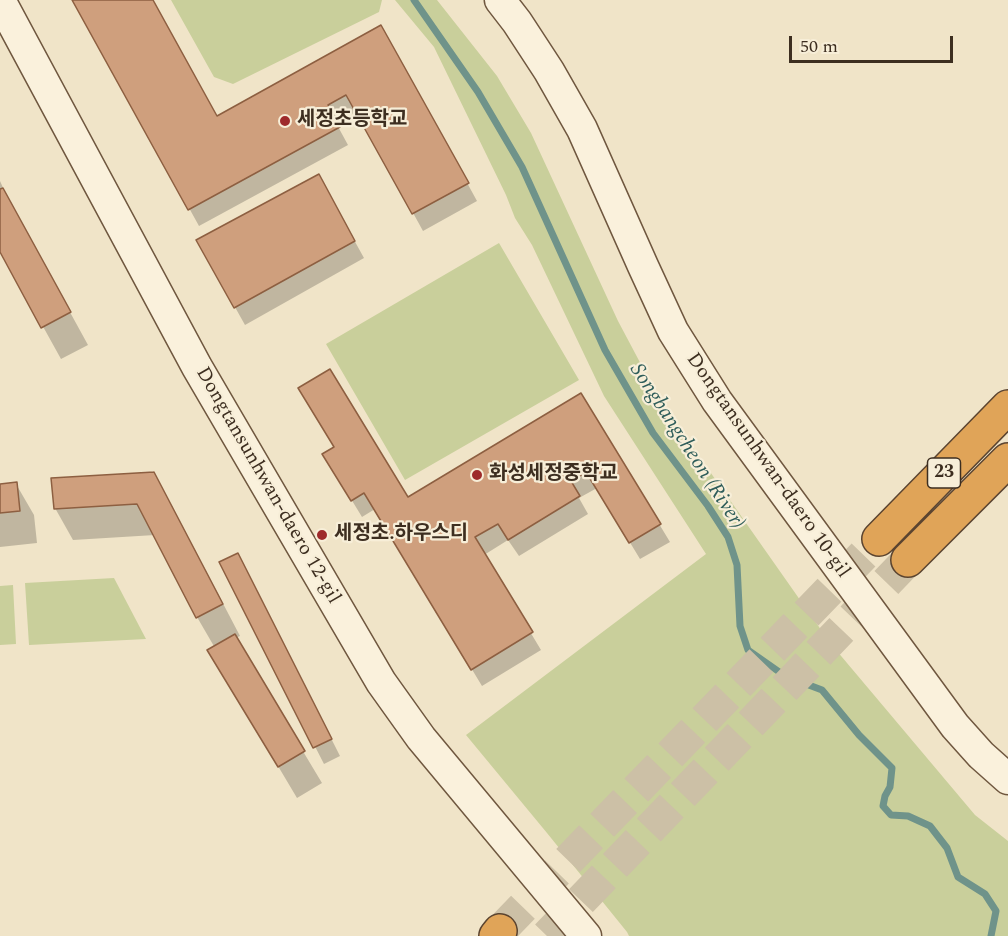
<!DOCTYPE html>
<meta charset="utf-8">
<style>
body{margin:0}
#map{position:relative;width:1008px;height:936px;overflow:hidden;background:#f0e4c8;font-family:Spectral,serif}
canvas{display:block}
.scale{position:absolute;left:789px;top:36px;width:164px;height:27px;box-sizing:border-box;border:3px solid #3d2e20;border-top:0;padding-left:8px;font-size:18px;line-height:21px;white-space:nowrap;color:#3d2e20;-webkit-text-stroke:4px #f7eed8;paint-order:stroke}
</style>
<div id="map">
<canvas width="1008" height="936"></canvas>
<div class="scale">50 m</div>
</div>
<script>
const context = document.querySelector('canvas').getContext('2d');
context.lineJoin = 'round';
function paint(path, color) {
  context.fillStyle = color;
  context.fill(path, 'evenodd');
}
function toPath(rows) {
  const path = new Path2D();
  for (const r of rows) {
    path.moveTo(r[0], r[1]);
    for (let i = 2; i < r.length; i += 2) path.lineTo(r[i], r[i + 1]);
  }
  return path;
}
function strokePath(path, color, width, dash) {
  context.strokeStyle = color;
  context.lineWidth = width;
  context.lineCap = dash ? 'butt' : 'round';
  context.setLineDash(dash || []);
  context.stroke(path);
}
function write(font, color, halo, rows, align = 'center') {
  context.font = font + ' Spectral,"Noto Sans KR",serif';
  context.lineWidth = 4.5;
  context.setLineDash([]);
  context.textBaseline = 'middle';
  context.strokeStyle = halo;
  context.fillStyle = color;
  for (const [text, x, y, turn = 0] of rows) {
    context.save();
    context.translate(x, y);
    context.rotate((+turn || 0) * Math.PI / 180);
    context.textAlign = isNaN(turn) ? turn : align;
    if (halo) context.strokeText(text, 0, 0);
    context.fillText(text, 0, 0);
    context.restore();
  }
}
const green = toPath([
 [171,0,382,0,379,12,233,84,214,77],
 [395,0,437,0,497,76,531,133,618,321,661,402,831,644,975,815,1008,841,1008,936,629,936,627,932,547,833,466,735,706,554,604,396,532,245,515,218,506,195,434,47],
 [499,243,579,380,405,480,326,344],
 [114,578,146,639,29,645,25,583],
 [13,585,16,644,0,645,0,586]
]);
const shadow = toPath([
 [74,0,151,0,216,118,391,44,477,201,423,231,357,111,336,123,348,145,199,226],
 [0,181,5,192,4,192,88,345,61,359,0,249],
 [328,193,364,258,245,325,198,241],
 [581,395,670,542,640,559,597,488,579,498,588,514,519,556,508,540,484,555,541,650,482,686,375,509,362,517,334,471,407,499],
 [153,474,172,506,240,636,235,638,322,783,297,798,228,682,215,648,197,617,155,535,73,540,55,508],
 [16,484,34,515,37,543,0,547,0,485],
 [221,563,247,572,340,756,324,764]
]);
const stream = toPath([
 [414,0,478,92,522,167,605,350,653,433,708,506,728,537,737,565,740,626,748,650,785,676,822,690,859,735,892,768,890,787,885,796,883,806,891,815,908,816,930,826,947,848,958,877,985,894,996,911,991,936]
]);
const building = toPath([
 [72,0,153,0,217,116,381,25,469,183,412,214,346,95,328,105,340,127,188,210,72,0],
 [319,174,355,241,234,308,196,240,319,174],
 [3,188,71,312,41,328,0,252,0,189,3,188],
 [330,369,408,497,581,393,661,524,629,543,586,472,571,481,580,496,508,540,498,524,475,537,533,632,471,670,364,493,351,501,322,454,334,447,298,388,330,369],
 [154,472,223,604,196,618,137,504,54,509,51,478,154,472],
 [17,482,20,511,0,513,0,484,17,482],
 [238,553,332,739,313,748,219,562,238,553],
 [235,634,305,751,278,767,207,650,235,634]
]);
const highwayTunnel = toPath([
 [500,931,879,539],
 [547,936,908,560]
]);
const secondary = toPath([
 [0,0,197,367,381,682,421,738,586,936],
 [500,0,517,22,549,71,582,129,643,266,673,331,717,401,955,726,981,755,1008,779]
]);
const highway = toPath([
 [879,539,1008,407],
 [908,560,1008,460],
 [496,936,500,931]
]);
const markers = [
 [285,121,6,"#9e2a2b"],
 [477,475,6,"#9e2a2b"],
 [322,535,6,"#9e2a2b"]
];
const shields = [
 [944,473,33]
];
const shieldNames = [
 ["23",944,473]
];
const poiNames = [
 ["세정초등학교",297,121],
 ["화성세정중학교",489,475],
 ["세정초.하우스디",334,535]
];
const streetNames = [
 ["Dongtansunhwan-daero 10-gil",767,466,55],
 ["Dongtansunhwan-daero 12-gil",267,486,60]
];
const waterNames = [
 ["Songbangcheon (River)",686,447,57]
];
paint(green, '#c9cf9b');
paint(shadow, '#0003');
strokePath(stream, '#6f938a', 7);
paint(building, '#cf9f7d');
strokePath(building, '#8d5f41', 1.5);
strokePath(highwayTunnel, '#ccc0a6', 33, [33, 16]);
strokePath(secondary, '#6f573f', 33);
strokePath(highway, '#5b4430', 36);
strokePath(secondary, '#faf1dc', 30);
strokePath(highway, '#e0a458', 33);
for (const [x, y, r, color] of markers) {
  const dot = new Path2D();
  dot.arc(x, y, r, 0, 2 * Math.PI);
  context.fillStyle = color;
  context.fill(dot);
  strokePath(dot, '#f7eed8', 2);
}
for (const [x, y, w] of shields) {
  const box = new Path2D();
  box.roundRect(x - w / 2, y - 15, w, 30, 4.5);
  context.fillStyle = '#f7eed8';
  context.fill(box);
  strokePath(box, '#3d2e20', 1.5);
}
write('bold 18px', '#3d2e20', null, shieldNames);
write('bold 20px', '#3d2e20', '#f7eed8', poiNames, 'left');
write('20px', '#3d2e20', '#f7eed8', streetNames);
write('italic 21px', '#2f5d5a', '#f7eed8', waterNames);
</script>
